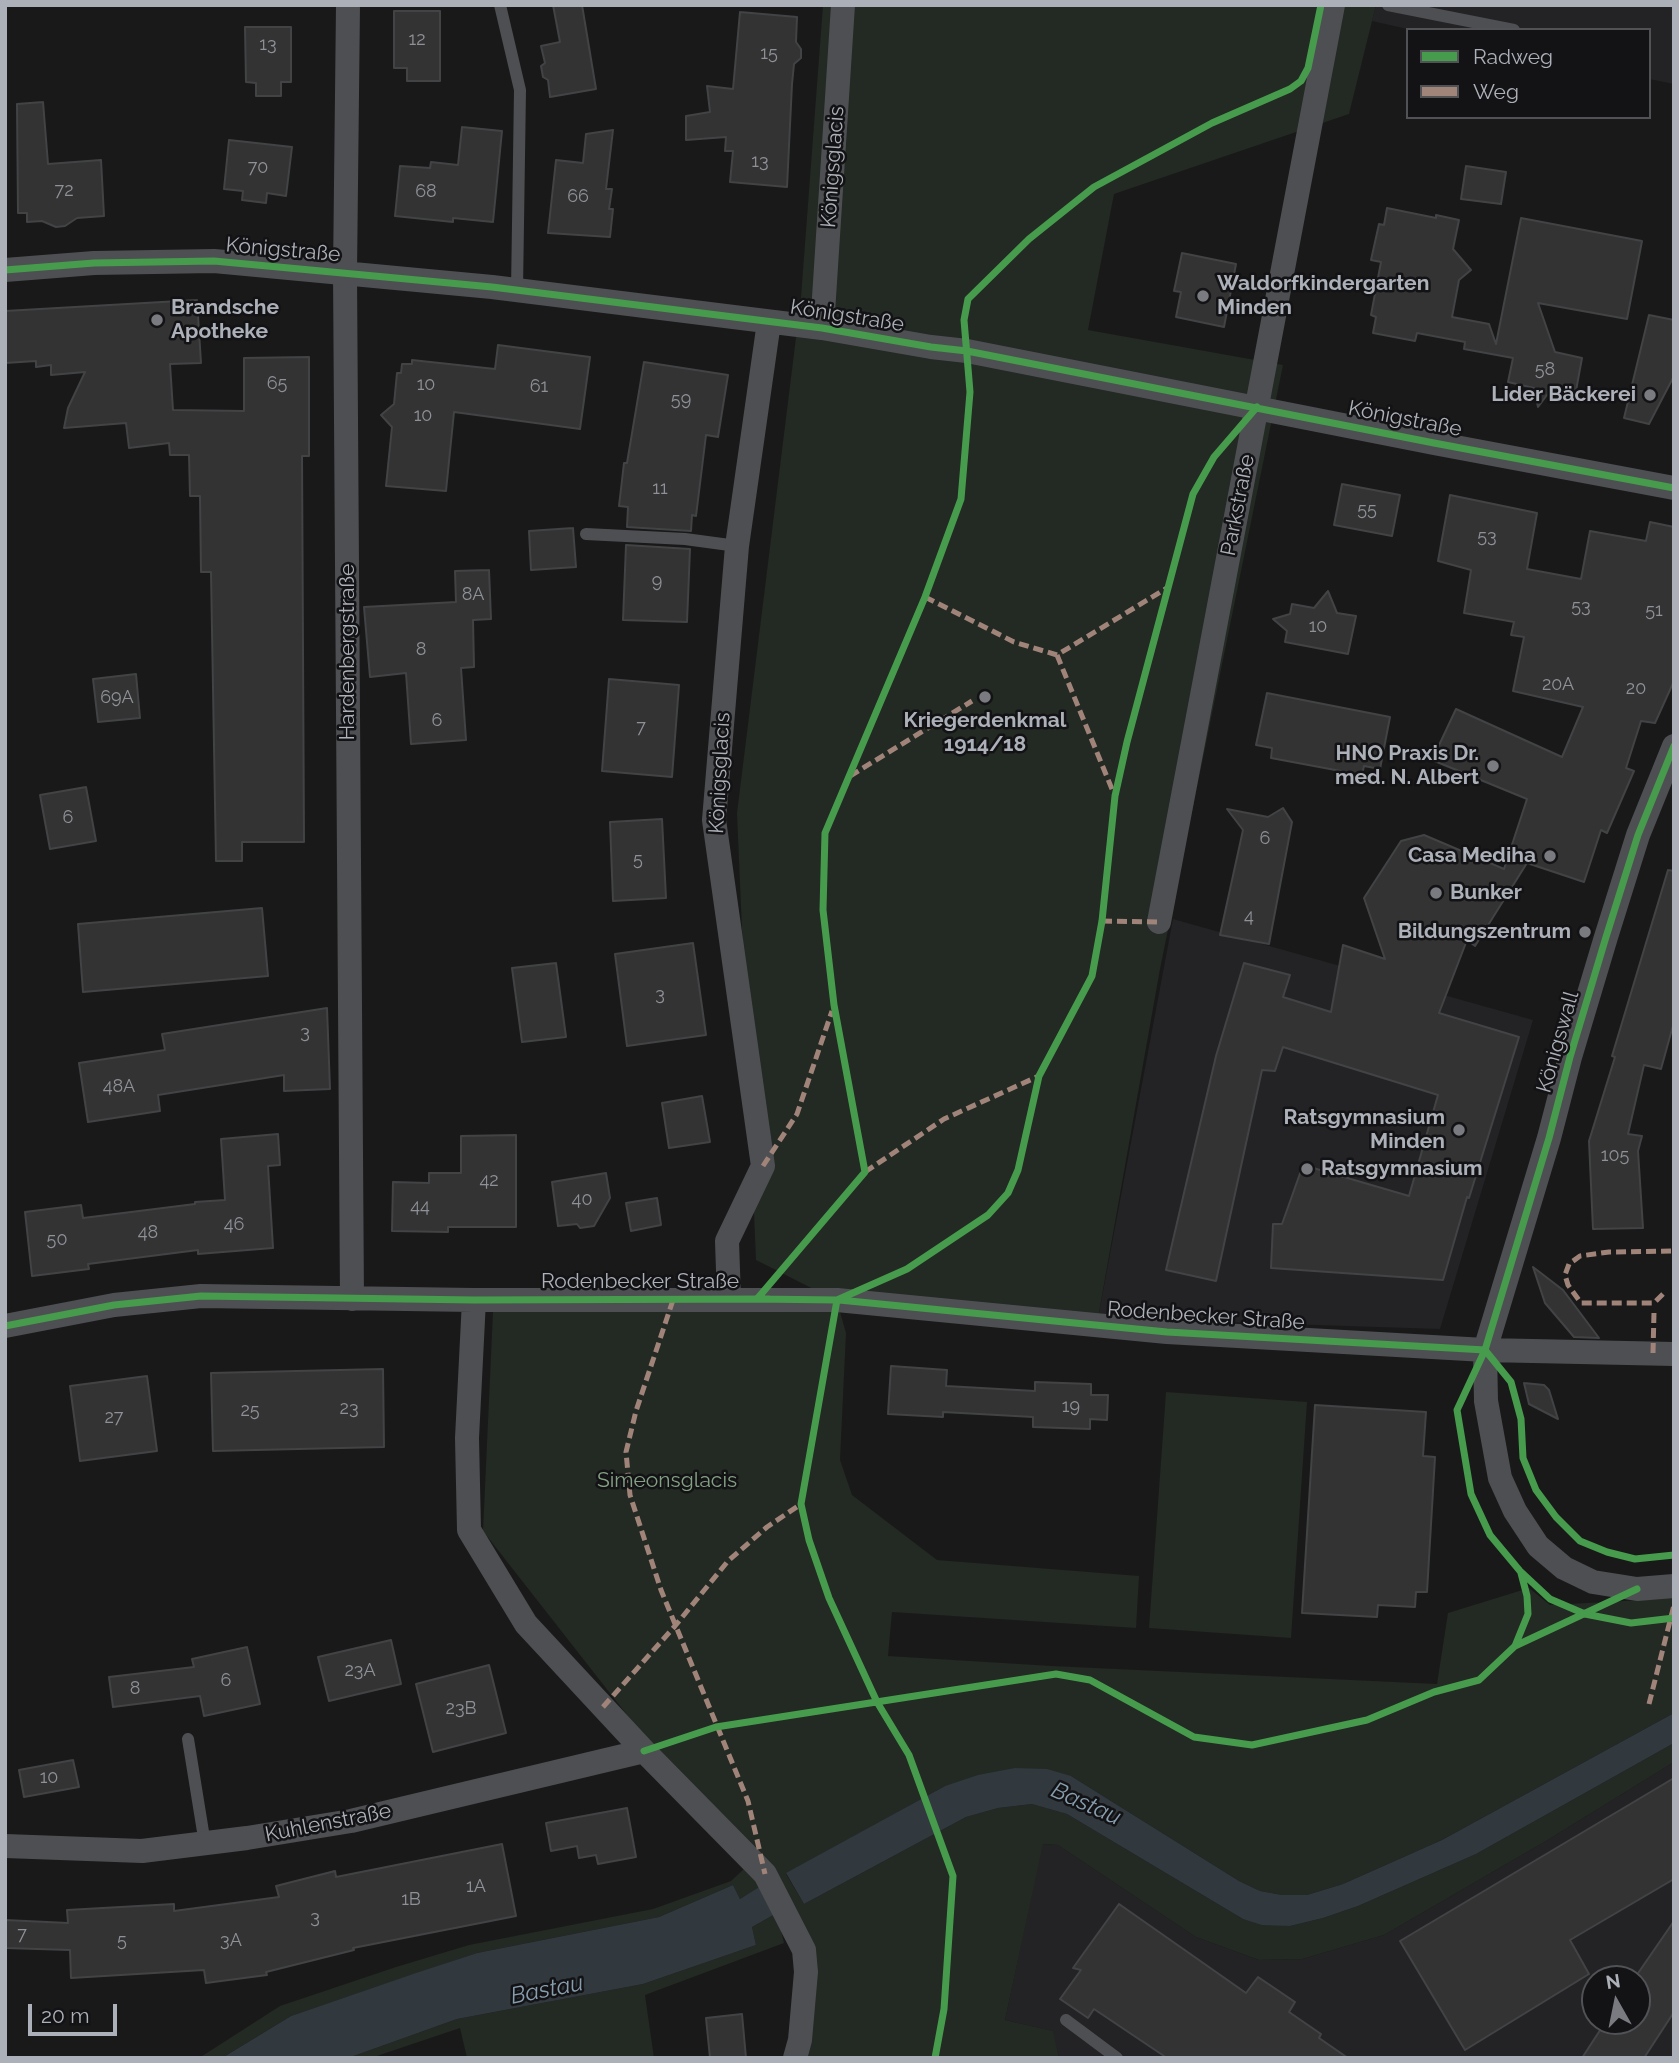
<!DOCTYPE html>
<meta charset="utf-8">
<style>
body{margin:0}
#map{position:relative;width:1679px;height:2063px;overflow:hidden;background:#191919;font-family:Raleway,sans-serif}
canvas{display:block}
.frame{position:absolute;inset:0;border:7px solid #acb0b8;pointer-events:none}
.legend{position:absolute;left:1406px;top:28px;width:245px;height:91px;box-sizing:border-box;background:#131315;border:2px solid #505256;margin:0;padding:9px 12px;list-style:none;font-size:21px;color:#acb0b8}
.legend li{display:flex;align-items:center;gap:14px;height:35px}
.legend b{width:35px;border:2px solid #505256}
.north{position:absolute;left:1581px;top:1965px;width:70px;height:70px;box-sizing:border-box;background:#131315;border:2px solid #505256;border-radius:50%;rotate:351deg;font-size:19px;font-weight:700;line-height:28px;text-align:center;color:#acb0b8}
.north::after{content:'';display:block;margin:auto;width:24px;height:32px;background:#797b80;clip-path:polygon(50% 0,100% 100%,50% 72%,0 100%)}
.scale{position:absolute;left:28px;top:2004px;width:89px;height:32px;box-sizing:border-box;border:4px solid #acb0b8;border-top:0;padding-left:9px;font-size:21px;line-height:24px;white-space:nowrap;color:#acb0b8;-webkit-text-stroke:5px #131315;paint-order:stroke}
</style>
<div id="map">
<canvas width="1679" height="2063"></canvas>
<div class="frame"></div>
<ul class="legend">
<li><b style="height:9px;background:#469c4c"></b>Radweg</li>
<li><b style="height:9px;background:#a18479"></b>Weg</li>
</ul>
<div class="north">N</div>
<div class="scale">20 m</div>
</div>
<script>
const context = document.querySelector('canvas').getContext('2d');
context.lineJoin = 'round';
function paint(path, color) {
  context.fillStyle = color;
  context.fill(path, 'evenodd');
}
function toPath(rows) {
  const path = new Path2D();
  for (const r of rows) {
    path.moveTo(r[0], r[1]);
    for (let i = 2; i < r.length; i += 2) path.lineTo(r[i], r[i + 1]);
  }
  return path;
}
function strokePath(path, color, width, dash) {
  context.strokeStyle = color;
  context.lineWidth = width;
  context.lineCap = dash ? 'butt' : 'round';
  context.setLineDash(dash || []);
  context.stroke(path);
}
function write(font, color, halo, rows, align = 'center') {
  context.font = font + ' Raleway,sans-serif';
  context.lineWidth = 5;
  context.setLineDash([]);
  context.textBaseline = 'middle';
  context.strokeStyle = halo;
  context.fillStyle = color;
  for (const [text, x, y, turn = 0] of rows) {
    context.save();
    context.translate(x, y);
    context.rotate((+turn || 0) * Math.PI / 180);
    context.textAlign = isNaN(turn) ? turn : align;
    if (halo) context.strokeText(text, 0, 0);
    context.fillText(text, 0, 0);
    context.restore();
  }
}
const built = toPath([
 [1376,5,1674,5,1674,84,1649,79,1649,30,1412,30,1372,21],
 [1173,919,1533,1020,1440,1329,1098,1318],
 [1674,1762,1674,2058,1059,2058,1052,2031,1005,2020,1042,1844,1058,1845,1196,1937,1259,1960,1302,1959,1384,1935,1546,1841],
 [1595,1979,1637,1979,1637,2021,1595,2021]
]);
const green = toPath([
 [823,5,1376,5,1349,114,1114,194,1088,330,1283,365,1160,969,1098,1318,837,1301,846,1333,840,1460,852,1495,937,1560,1139,1576,1136,1628,892,1612,888,1656,1052,1666,1437,1684,1448,1613,1529,1588,1550,1605,1661,1599,1674,1596,1674,1713,1442,1840,1343,1884,1307,1895,1282,1895,1260,1891,1239,1881,1071,1776,945,1786,786,1874,804,1904,966,1817,998,1808,1032,1804,1067,1814,1243,1919,1290,1926,1323,1918,1358,1906,1476,1854,1674,1743,1674,1762,1546,1841,1384,1935,1302,1959,1259,1960,1196,1937,1058,1845,1043,1844,1005,2020,1053,2031,1059,2058,790,2058,815,1955,762,1887,740,1899,733,1885,659,1917,477,1953,291,2016,222,2058,199,2058,280,2006,396,1967,469,1945,653,1909,731,1881,746,1867,483,1531,493,1312,835,1300,756,1260,737,813,801,297],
 [1166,1392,1307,1402,1291,1638,1149,1628],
 [777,1913,784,1943,645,1995,654,2058,467,2058,460,2028,371,2058,348,2058,457,2019,643,1984,756,1945,752,1927]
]);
const water = toPath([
 [1674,1713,1674,1743,1476,1854,1358,1906,1323,1918,1290,1926,1262,1925,1243,1919,1067,1814,1032,1804,998,1808,966,1817,804,1904,786,1873,945,1786,978,1775,1015,1768,1047,1769,1071,1776,1239,1881,1260,1891,1282,1895,1307,1895,1343,1884,1442,1840],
 [733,1885,740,1899,761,1886,777,1913,752,1927,756,1945,643,1984,457,2019,348,2058,222,2058,291,2016,416,1973,477,1953,659,1917]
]);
const building = toPath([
 [553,5,582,5,596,89,550,97,548,80,543,77,541,66,545,63,541,46,560,42,553,5],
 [394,11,440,11,440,81,407,81,407,68,394,68,394,11],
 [740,12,797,17,796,42,801,49,801,58,794,64,792,84,787,187,730,182,733,151,725,151,726,137,686,140,686,116,710,112,707,86,733,89,740,12],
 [245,27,291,27,291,82,281,82,281,96,256,96,256,83,246,82,245,27],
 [43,102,48,164,101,160,104,216,77,218,65,226,56,227,42,221,27,222,27,213,18,213,17,104,43,102],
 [462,127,502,131,493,222,453,218,453,222,395,216,400,166,430,168,431,162,458,165,462,127],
 [613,130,606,189,612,189,609,209,613,209,610,237,548,233,556,160,583,163,586,134,613,130],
 [229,140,292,147,286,196,267,193,266,203,242,200,243,191,224,189,229,140],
 [1466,166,1506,172,1501,204,1461,199,1466,166],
 [1387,208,1436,218,1436,215,1459,220,1453,249,1471,270,1459,280,1452,317,1489,324,1496,344,1521,218,1642,241,1627,319,1538,303,1555,352,1582,358,1575,396,1550,391,1538,407,1534,388,1508,382,1513,358,1464,349,1465,342,1417,333,1415,341,1373,333,1376,317,1371,315,1381,262,1371,260,1379,224,1384,225,1387,208],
 [1182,253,1236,264,1224,327,1176,317,1181,292,1174,291,1182,253],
 [197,300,201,363,170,364,173,410,244,411,244,358,309,357,309,456,302,456,304,842,242,842,242,861,216,861,211,572,201,572,200,496,190,496,189,455,170,455,169,443,129,448,126,423,64,428,68,408,85,372,51,375,51,365,36,367,36,361,5,363,5,311,197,300],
 [1649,315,1674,320,1674,376,1649,424,1624,418,1649,315],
 [498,345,590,357,580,429,454,412,446,491,386,486,392,427,381,415,394,404,397,373,401,373,402,364,412,364,412,360,495,369,498,345],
 [644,362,728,375,718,437,706,435,696,516,692,515,691,531,627,527,628,507,619,506,624,463,627,463,644,362],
 [1342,484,1400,495,1392,536,1334,525,1342,484],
 [1450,495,1537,513,1527,569,1581,579,1590,531,1646,541,1650,522,1674,527,1674,681,1655,723,1641,721,1626,768,1634,771,1607,833,1601,830,1584,882,1527,863,1475,946,1467,940,1439,1013,1519,1037,1469,1198,1467,1197,1443,1280,1271,1268,1273,1224,1282,1224,1303,1165,1409,1196,1438,1095,1283,1047,1275,1071,1262,1070,1216,1281,1166,1270,1216,1056,1244,963,1290,975,1283,997,1331,1012,1343,945,1385,959,1364,898,1401,841,1424,835,1504,869,1527,799,1432,760,1456,709,1562,757,1583,707,1513,691,1524,637,1511,635,1514,622,1464,613,1471,570,1438,561,1450,495],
 [573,528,576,567,531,570,529,531,573,528],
 [626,545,690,549,687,622,623,620,626,545],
 [489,570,491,619,473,620,474,667,461,668,466,740,411,744,406,673,370,677,364,607,456,602,455,571,489,570],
 [1328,591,1337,613,1356,616,1348,654,1285,642,1287,631,1273,619,1290,614,1292,604,1314,608,1328,591],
 [136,674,140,718,98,722,93,679,136,674],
 [609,679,679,685,672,777,602,771,609,679],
 [1267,693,1390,717,1380,769,1364,766,1362,775,1271,758,1272,748,1256,745,1267,693],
 [86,787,96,841,50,849,40,795,86,787],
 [1283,808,1292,822,1269,944,1220,935,1243,830,1227,809,1268,817,1283,808],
 [662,819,666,898,613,901,610,822,662,819],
 [1668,870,1674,871,1674,1022,1661,1069,1644,1065,1628,1134,1642,1136,1638,1151,1643,1228,1593,1229,1589,1141,1615,1057,1612,1056,1668,870],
 [262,908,268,976,83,992,78,924,262,908],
 [693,943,706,1035,627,1046,615,954,693,943],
 [556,963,566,1037,522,1042,512,968,556,963],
 [327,1008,330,1089,284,1091,284,1075,158,1095,160,1111,88,1122,79,1063,165,1050,162,1034,327,1008],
 [702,1096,710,1142,669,1148,662,1103,702,1096],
 [278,1134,280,1165,268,1166,273,1248,198,1254,198,1250,88,1264,89,1269,32,1276,25,1212,81,1205,83,1218,195,1204,195,1202,225,1200,221,1139,278,1134],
 [516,1135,516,1227,448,1227,448,1232,392,1231,393,1182,429,1183,429,1173,461,1173,461,1136,516,1135],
 [606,1173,610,1198,594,1226,580,1228,577,1224,558,1226,552,1182,606,1173],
 [657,1198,661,1225,631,1231,626,1203,657,1198],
 [1533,1267,1563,1290,1599,1338,1574,1337,1545,1303,1533,1267],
 [891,1366,947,1370,946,1386,1035,1391,1035,1382,1091,1384,1091,1395,1108,1395,1107,1420,1090,1419,1090,1429,1033,1427,1033,1417,943,1412,943,1417,888,1414,891,1366],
 [383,1369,384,1447,213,1451,211,1373,383,1369],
 [147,1376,157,1451,80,1461,70,1386,147,1376],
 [1524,1383,1544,1385,1549,1390,1558,1419,1529,1404,1524,1383],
 [1315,1405,1426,1412,1423,1456,1435,1457,1427,1592,1416,1592,1415,1607,1378,1605,1377,1617,1302,1613,1315,1405],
 [391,1640,401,1684,329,1701,318,1657,391,1640],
 [247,1647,260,1704,204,1716,200,1696,113,1707,109,1677,194,1667,192,1659,247,1647],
 [489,1665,506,1733,433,1752,416,1684,489,1665],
 [73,1760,79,1787,24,1797,19,1770,73,1760],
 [1674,1778,1674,1879,1570,1940,1589,1974,1465,2050,1400,1941,1674,1778],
 [627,1808,636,1857,598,1864,596,1855,579,1858,577,1846,551,1851,546,1823,627,1808],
 [502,1844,516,1916,353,1948,354,1950,266,1972,267,1975,206,1983,204,1970,71,1978,70,1950,5,1948,5,1920,68,1923,67,1910,174,1904,174,1911,279,1897,276,1886,335,1871,336,1877,502,1844],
 [1119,1904,1246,1993,1258,1977,1295,2002,1289,2012,1321,2034,1319,2038,1348,2058,1167,2058,1094,2009,1088,2018,1060,1999,1081,1970,1073,1968,1119,1904],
 [1674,1921,1674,2012,1644,2058,1582,2058,1606,2021,1637,2021,1637,1979,1634,1979,1674,1921],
 [742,2014,746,2058,710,2058,706,2018,742,2014]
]);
const service = toPath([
 [500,5,520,90,517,290],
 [1388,5,1514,30],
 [586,534,685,539,737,546],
 [188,1739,205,1844],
 [1066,2020,1117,2058]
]);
const minor = toPath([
 [348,5,345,273,352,1299],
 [5,270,94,263,214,261,492,287,822,328,931,347,967,351,1434,443,1674,488],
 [822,328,843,5],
 [1674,746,1638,835,1606,937,1570,1057,1549,1138,1485,1350,1486,1401,1500,1478,1515,1511,1538,1546,1564,1568,1593,1582,1637,1589,1674,1586],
 [1159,922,1333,5],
 [729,1299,727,1241,763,1166,714,820,737,546,769,322],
 [474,1300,467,1438,469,1530,526,1624,644,1751,765,1874,804,1950,806,1972,800,2040,795,2058],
 [5,1326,114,1305,201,1296,474,1300,837,1300,1167,1332,1485,1350,1674,1354],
 [5,1846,142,1851,247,1838,351,1821,644,1751]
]);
const quiet = toPath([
 [925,597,1014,642,1057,655,1167,588],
 [1057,655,1114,794],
 [850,776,972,701],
 [1102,921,1159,922],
 [763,1166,797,1114,832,1011],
 [865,1172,944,1119,1039,1076],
 [1663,1294,1654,1303,1581,1303,1568,1285,1565,1275,1569,1264,1580,1256,1609,1252,1674,1251],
 [673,1300,636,1411,626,1452,630,1495,661,1590,748,1801,765,1874],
 [1653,1353,1654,1312],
 [1649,1704,1674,1605],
 [603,1707,675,1626,728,1561,767,1527,801,1504]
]);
const cycleway = toPath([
 [5,270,94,263,214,261,492,287,822,328,931,347,967,351,1434,443,1674,488],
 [1257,407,1214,457,1193,494,1127,742,1115,796,1102,921,1092,976,1039,1076,1018,1170,1008,1193,988,1215,907,1269,837,1300,757,1299,865,1172,834,1005,823,910,825,833,925,597,961,499,970,392,964,320,968,299,1029,239,1094,187,1212,123,1290,89,1301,81,1308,68,1321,5],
 [1674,746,1638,835,1606,937,1570,1057,1549,1138,1485,1350,1457,1410,1471,1494,1490,1535,1520,1571,1550,1599,1585,1614,1631,1623,1674,1618],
 [837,1300,801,1504,809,1540,829,1598,877,1702,909,1755,953,1876,944,2009,935,2058],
 [839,1300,1167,1332,1485,1350],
 [5,1326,114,1305,201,1296,474,1300,769,1299],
 [1485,1350,1511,1382,1521,1419,1523,1458,1536,1490,1556,1517,1580,1541,1607,1552,1635,1559,1674,1555],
 [1515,1646,1637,1589],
 [644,1751,716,1727,1056,1674,1090,1680,1194,1737,1252,1745,1367,1720,1434,1692,1479,1680,1515,1646,1528,1614,1527,1596,1521,1573]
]);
const markers = [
 [1203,296,7,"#797b80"],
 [157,320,7,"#797b80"],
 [1650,395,7,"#797b80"],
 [985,697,7,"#797b80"],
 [1493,766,7,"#797b80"],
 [1550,856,7,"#797b80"],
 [1436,893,7,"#797b80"],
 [1585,932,7,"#797b80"],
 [1459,1130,7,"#797b80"],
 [1307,1169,7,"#797b80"]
];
const numberNames = [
 ["12",417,40],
 ["13",268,45],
 ["15",769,54],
 ["13",760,162],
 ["70",258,168],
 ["72",64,191],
 ["68",426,192],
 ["66",578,197],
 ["58",1545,370],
 ["65",277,384],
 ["10",426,385],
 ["61",539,387],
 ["59",681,400],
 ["10",423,416],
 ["11",660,489],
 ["55",1367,510],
 ["53",1487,537],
 ["9",657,582],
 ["8A",473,595],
 ["53",1581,607],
 ["51",1654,611],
 ["10",1318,627],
 ["8",421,650],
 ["20A",1558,685],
 ["20",1636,689],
 ["69A",117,698],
 ["6",437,721],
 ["7",641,728],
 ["6",68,818],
 ["6",1265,839],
 ["5",638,860],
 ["4",1249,917],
 ["3",660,995],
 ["3",305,1033],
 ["48A",119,1087],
 ["105",1615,1156],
 ["42",489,1181],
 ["40",582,1200],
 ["44",420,1207],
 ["46",234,1225],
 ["48",148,1233],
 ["50",57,1240],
 ["19",1071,1407],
 ["23",349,1409],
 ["25",250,1411],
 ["27",114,1418],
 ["23A",360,1671],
 ["6",226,1681],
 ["8",135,1689],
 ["23B",461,1709],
 ["10",49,1778],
 ["1A",476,1887],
 ["1B",411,1900],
 ["3",315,1918],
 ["7",22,1935],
 ["5",122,1941],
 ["3A",231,1941]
];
const streetNames = [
 ["Königsglacis",833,167,-86],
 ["Königstraße",283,250,5],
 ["Königstraße",847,316,9],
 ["Königstraße",1405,419,11],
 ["Parkstraße",1238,505,-79],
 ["Hardenbergstraße",348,652,-90],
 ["Königsglacis",720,773,-87],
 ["Königswall",1558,1042,-74],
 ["Rodenbecker Straße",640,1282],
 ["Rodenbecker Straße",1206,1316,4],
 ["Kuhlenstraße",328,1823,-11]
];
const poiNames = [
 ["Waldorfkindergarten",1217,284,"left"],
 ["Minden",1217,308,"left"],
 ["Brandsche",171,308,"left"],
 ["Apotheke",171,332,"left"],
 ["Lider Bäckerei",1636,395],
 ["Kriegerdenkmal",985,721,"center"],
 ["1914/18",985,745,"center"],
 ["HNO Praxis Dr.",1479,754],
 ["med. N. Albert",1479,778],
 ["Casa Mediha",1536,856],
 ["Bunker",1450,893,"left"],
 ["Bildungszentrum",1571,932],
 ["Ratsgymnasium",1445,1118],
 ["Minden",1445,1142],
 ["Ratsgymnasium",1321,1169,"left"]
];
const parkNames = [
 ["Simeonsglacis",667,1481]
];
const waterNames = [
 ["Bastau",1086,1804,24],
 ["Bastau",547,1990,-11]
];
paint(built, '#232325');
paint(green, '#232923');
paint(water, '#31383e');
paint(building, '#333334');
strokePath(building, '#424345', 2);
strokePath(service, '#4e4f52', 12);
strokePath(minor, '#4e4f52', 24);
strokePath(quiet, '#a18479', 5, [10, 5]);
strokePath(cycleway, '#469c4c', 7);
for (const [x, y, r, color] of markers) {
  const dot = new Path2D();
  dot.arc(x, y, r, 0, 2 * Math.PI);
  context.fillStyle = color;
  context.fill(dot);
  strokePath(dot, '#131315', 2.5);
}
write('18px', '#8e9197', null, numberNames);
write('21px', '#acb0b8', '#131315', streetNames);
write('bold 21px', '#acb0b8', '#131315', poiNames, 'right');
write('21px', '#85a185', '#131315', parkNames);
write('italic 23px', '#879eaf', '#131315', waterNames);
</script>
